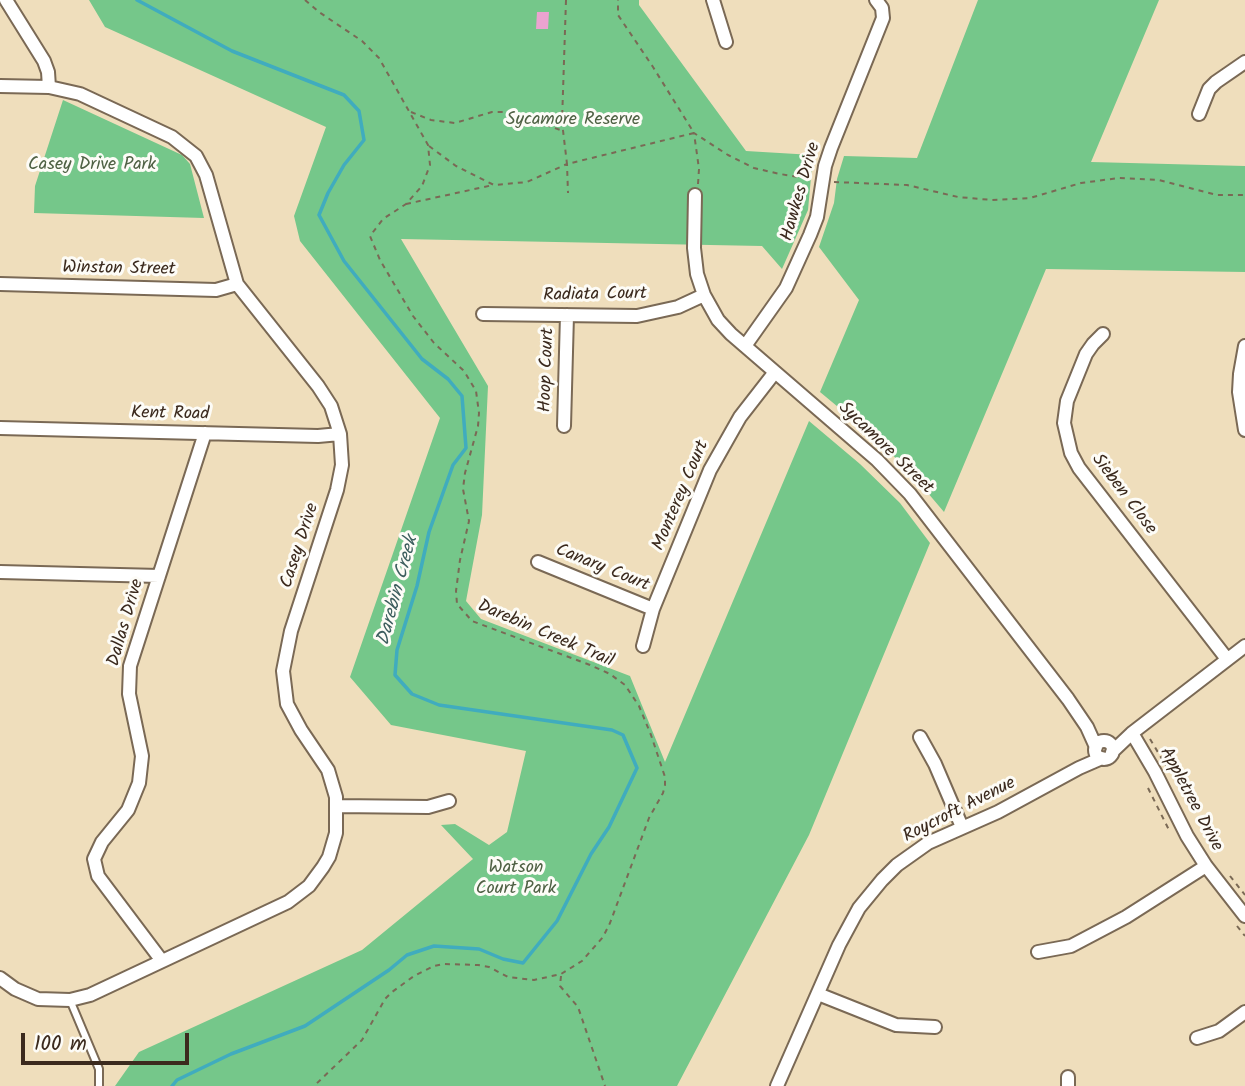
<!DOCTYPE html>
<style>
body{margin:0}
#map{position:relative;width:1245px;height:1086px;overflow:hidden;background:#efdebc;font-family:Kalam,sans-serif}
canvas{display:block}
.scale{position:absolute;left:21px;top:1033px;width:168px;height:32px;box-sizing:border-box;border:4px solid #3b2a1e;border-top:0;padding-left:9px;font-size:21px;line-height:24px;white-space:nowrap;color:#3b2a1e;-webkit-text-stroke:5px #fdfcf7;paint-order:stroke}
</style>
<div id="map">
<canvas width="1245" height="1086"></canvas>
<div class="scale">100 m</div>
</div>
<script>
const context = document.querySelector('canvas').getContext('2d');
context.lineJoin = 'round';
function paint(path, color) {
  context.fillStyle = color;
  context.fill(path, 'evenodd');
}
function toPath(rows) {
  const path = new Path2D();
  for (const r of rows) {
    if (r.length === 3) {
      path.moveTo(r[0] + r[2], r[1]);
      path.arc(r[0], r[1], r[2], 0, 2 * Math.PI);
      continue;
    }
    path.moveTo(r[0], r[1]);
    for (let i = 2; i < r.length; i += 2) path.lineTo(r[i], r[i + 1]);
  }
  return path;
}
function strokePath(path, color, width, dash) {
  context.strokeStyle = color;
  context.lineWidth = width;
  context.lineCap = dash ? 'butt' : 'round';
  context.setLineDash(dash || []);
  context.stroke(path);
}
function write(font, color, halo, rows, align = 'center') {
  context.font = font + ' Kalam,sans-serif';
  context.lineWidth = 6;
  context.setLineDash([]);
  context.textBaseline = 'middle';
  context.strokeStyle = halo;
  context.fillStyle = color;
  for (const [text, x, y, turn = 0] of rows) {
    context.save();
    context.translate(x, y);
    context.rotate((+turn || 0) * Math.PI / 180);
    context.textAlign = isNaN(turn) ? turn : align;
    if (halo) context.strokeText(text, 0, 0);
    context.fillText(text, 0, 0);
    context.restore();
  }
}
const green = toPath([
 [89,0,639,0,639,5,746,151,813,155,808,210,782,269,762,246,401,239,488,386,482,515,466,601,481,619,630,676,665,762,809,421,860,464,900,503,930,543,809,835,677,1086,115,1086,139,1052,362,950,473,859,441,825,455,824,489,845,507,832,526,751,391,725,350,677,440,418,300,241,294,216,326,127,105,27],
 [978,0,1159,0,1091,162,1245,166,1245,272,1046,269,944,512,916,479,879,441,820,392,859,300,819,247,834,203,837,179,844,156,917,158],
 [63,100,182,155,190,164,204,218,34,213,35,186]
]);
const stream = toPath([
 [137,0,232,51,344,95,359,111,364,140,344,165,328,193,319,215,344,261,422,359,448,379,462,396,466,448,453,465,429,532,417,586,397,650,395,675,412,694,439,705,612,730,623,735,637,768,609,827,591,854,557,921,523,963,503,959,479,949,434,946,407,955,389,970,305,1026,231,1054,177,1080,172,1086]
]);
const building = toPath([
 [537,12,549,12,548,29,536,29]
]);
const path = toPath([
 [305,0,319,12,362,41,379,58,428,145,430,165,422,186,406,204,383,219,370,236,380,260,413,316,434,343,464,371,476,391,479,413,478,426,465,473,463,489,469,521,460,560,456,591,457,604,472,621,590,665,610,674,625,685,639,706,651,735,665,777,665,785,663,793,649,818,610,923,603,937,582,961,561,974,534,980,508,977,489,967,478,965,444,964,434,966,414,976,392,992,385,999,362,1040,314,1086],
 [566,0,562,122,567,164,694,133,653,67,618,15,618,0],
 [411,112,431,120,455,123,492,112,509,112,563,131],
 [429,146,456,166,494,185,527,182,567,164,568,193],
 [834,182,907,185,958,197,992,200,1030,198,1081,183,1119,178,1159,180,1217,195,1245,195],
 [698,184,699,169,694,133,728,155,754,168,780,174,812,179],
 [406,204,493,185],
 [1150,739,1168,769],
 [1148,788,1169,830],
 [1230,876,1245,895],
 [1237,926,1245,936],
 [561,976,560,986,578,1007,605,1086]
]);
const lane = toPath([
 [70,1000,99,1069,99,1086]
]);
const street = toPath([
 [713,0,726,42],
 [0,86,49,87],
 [1199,114,1209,89,1216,82,1245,62],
 [695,195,694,248,697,274,704,295,718,320,731,334,877,460,910,494,1068,699,1087,727,1096,747],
 [0,284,216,290,237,284],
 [483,314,637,316,678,307,704,295],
 [1103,334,1093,344,1086,354,1067,401,1064,423,1071,453,1079,468,1227,659],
 [745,346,786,288,810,235,817,217,825,166,831,148,883,18,882,8,876,0],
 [1245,346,1240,374,1239,392,1245,430],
 [564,426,567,315],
 [0,428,318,436,340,434],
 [538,562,653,609],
 [0,572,159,576],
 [643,646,653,609,710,470,740,417,775,372],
 [1132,733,1155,772,1187,836,1206,866,1245,916],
 [920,737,935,764,962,827],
 [1104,750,9],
 [1112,752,1132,733,1245,646],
 [337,806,428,807,449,801],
 [1038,952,1071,946,1126,917,1206,866],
 [162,961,98,876,94,859,102,842,128,810,139,783,142,756,129,694,130,666,205,433],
 [0,978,15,989,38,999,70,1000,90,995,288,902,309,886,323,867,329,857,336,833,336,797,328,770,301,730,287,704,283,671,291,631,337,490,342,465,340,434,331,406,318,386,237,284,206,175,196,156,172,137,80,94,49,87,48,72,44,61,6,0],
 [818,994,896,1025,935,1027],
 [1197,1038,1219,1031,1245,1012],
 [777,1086,839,945,859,908,882,880,897,865,928,843,998,812,1079,768,1102,758],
 [1068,1086,1068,1077]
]);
const parkNames = [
 ["Sycamore Reserve",573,121],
 ["Casey Drive Park",92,166],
 ["Watson",516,869],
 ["Court Park",516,890]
];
const streetNames = [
 ["Hawkes Drive",802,192,-74],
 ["Winston Street",119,270,1],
 ["Radiata Court",595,296,-1],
 ["Hoop Court",548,370,-88],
 ["Kent Road",170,415,1],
 ["Sycamore Street",885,449,44],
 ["Sieben Close",1123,495,53],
 ["Monterey Court",682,496,-67],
 ["Casey Drive",301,546,-72],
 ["Canary Court",602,569,22],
 ["Dallas Drive",127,623,-74],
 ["Darebin Creek Trail",545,635,23],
 ["Appletree Drive",1190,800,62],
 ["Roycroft Avenue",960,811,-27]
];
const waterNames = [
 ["Darebin Creek",399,591,-75]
];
paint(green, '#75c78a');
strokePath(stream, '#40acbe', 3.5);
paint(building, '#eca3d0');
strokePath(lane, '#7a6955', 10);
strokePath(street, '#7a6955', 16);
strokePath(path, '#7a6955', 2, [5, 5]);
strokePath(lane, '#fff', 6);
strokePath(street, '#fff', 12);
write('18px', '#4f6144', '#fdfcf7', parkNames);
write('18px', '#3b2a1e', '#fdfcf7', streetNames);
write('italic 19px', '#3d5e5e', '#fdfcf7', waterNames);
</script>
